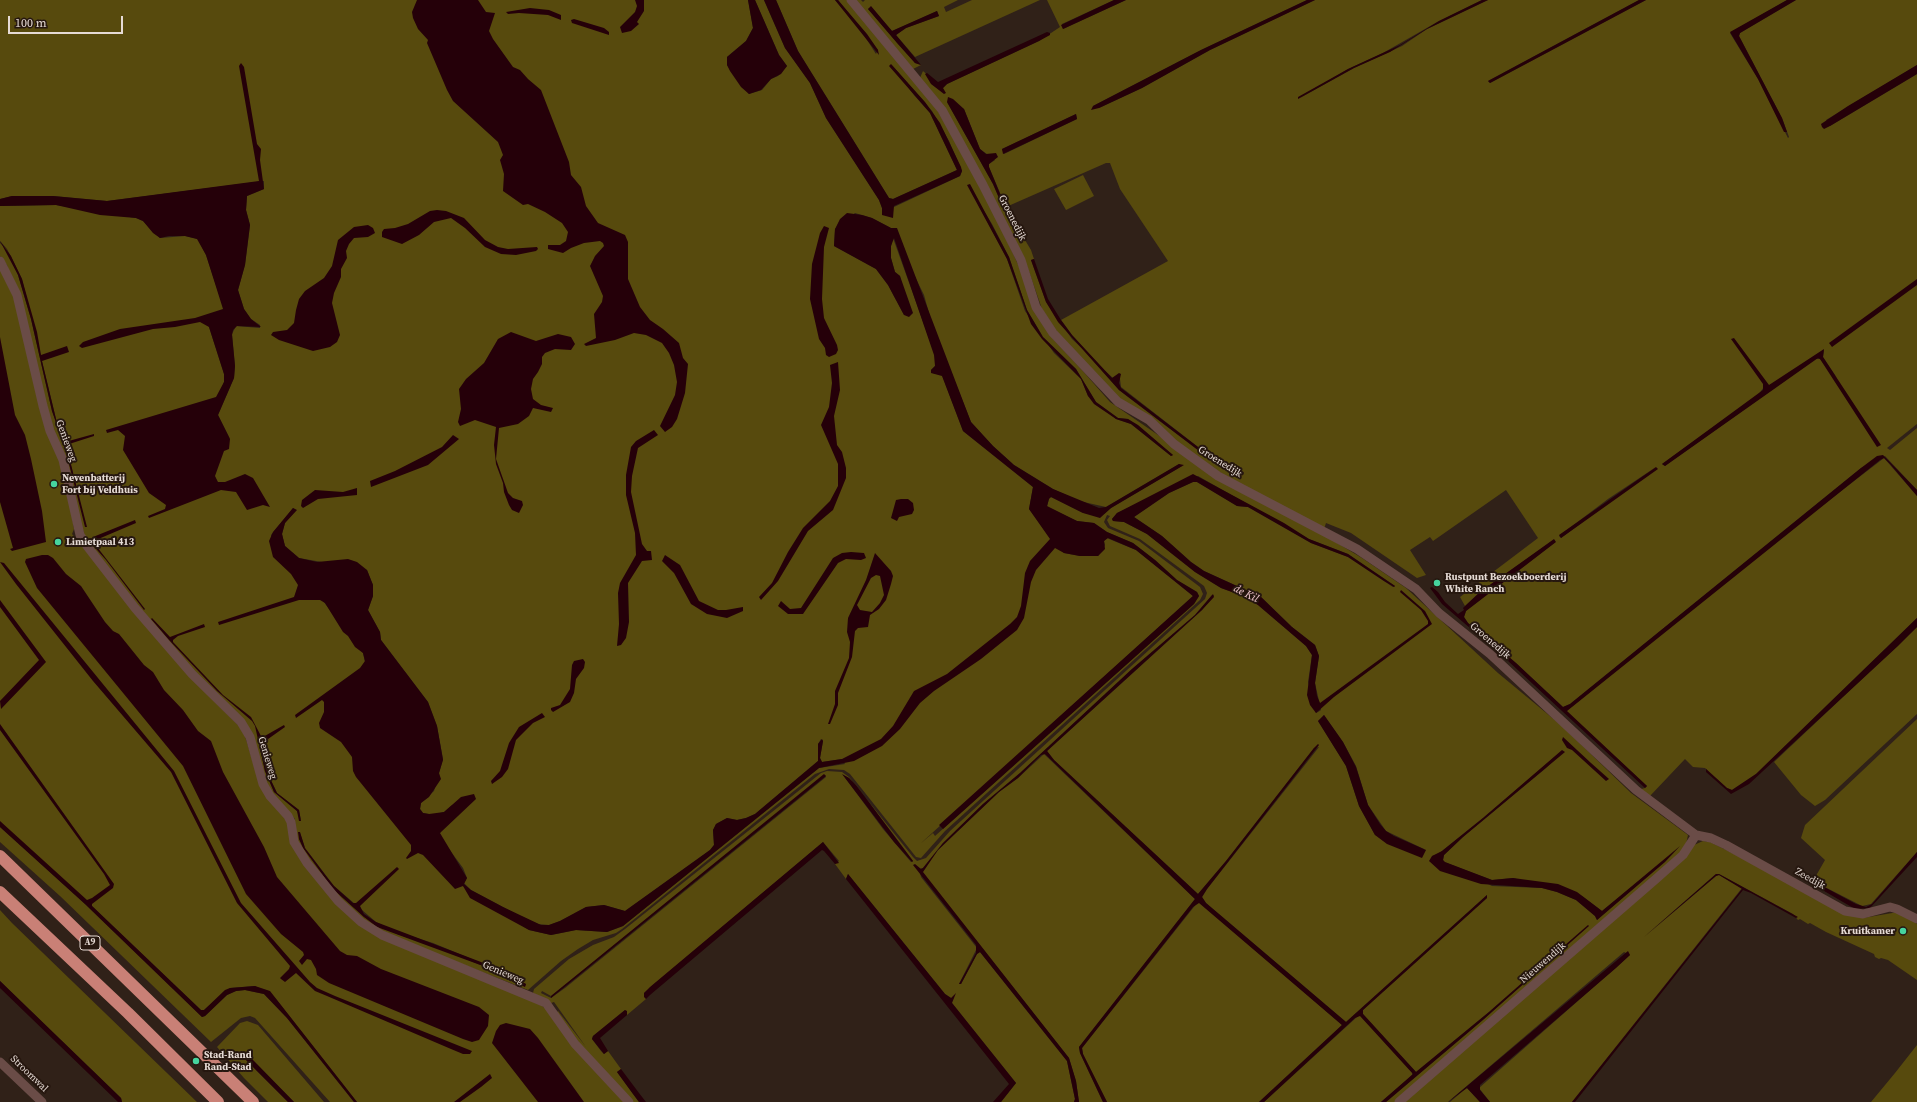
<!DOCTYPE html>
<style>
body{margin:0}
#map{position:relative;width:1917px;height:1102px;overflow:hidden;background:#302118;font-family:"Source Serif 4",serif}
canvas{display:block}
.scale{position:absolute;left:8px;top:16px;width:115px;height:18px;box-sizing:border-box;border:2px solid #e6dbd5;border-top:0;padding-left:5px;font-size:12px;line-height:14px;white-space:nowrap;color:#e6dbd5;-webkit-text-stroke:3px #26170f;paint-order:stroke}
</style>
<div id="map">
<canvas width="1917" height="1102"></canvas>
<div class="scale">100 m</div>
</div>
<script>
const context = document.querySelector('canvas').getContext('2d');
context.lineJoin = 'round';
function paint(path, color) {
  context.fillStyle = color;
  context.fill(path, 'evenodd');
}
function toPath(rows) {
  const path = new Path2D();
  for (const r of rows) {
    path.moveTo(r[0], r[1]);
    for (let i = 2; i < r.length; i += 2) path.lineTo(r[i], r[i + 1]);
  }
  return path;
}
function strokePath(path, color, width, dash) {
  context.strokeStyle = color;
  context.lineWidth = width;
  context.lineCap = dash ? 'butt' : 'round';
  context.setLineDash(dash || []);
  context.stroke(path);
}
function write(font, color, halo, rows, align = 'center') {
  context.font = font + ' "Source Serif 4",serif';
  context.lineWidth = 4;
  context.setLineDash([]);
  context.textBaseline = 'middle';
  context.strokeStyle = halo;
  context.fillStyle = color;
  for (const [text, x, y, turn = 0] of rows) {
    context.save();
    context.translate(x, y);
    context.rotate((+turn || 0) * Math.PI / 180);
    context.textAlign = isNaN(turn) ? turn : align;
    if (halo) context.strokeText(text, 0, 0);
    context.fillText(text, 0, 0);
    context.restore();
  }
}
const green = toPath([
 [0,0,748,0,753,28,746,41,727,57,727,65,749,94,762,90,771,79,778,76,787,66,779,55,755,0,764,0,785,48,810,83,826,118,879,200,882,208,894,207,960,176,962,171,949,141,932,111,891,64,914,95,930,113,957,170,893,199,889,198,798,51,776,0,835,0,862,32,876,54,878,50,838,0,847,0,939,111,993,211,1053,339,1081,369,1110,402,1161,437,1362,558,1406,588,1498,673,1562,726,1631,793,1688,835,1685,849,1395,1102,1386,1102,1484,1019,1588,925,1489,1012,1416,1072,1363,1014,1363,1010,1487,898,1487,895,1346,1022,1206,903,1202,897,1207,889,1319,747,1314,748,1226,861,1198,894,1054,760,1047,751,1202,610,1214,595,1212,595,1195,615,1132,669,1020,773,983,804,943,843,923,868,919,869,921,877,977,948,959,984,961,984,977,954,980,952,1067,1061,1075,1099,1074,1102,1001,1102,1016,1083,952,1003,951,998,945,994,848,874,846,879,835,864,839,861,823,842,644,993,646,999,627,1015,625,1010,593,1036,592,1039,601,1051,604,1054,608,1051,621,1069,617,1072,639,1102,632,1102,584,1049,556,1014,558,1011,586,1047,554,1002,551,1003,533,993,534,989,569,959,593,945,614,937,625,929,821,773,827,771,842,772,849,777,913,857,917,861,926,858,950,831,1205,599,1207,593,1204,586,1140,539,1110,526,1107,520,1110,516,1107,515,1104,522,1108,528,1139,541,1200,587,1203,594,1200,600,945,831,921,858,916,857,850,774,844,770,829,769,815,774,622,929,616,933,593,940,578,949,561,961,528,990,381,932,363,920,334,893,296,841,295,819,268,788,250,730,190,669,87,543,54,435,7,265,0,256,0,243,6,249,18,275,31,319,52,411,65,448,86,527,67,449,56,419,22,279,7,249,0,241,0,206,56,205,136,218,143,221,160,238,185,236,198,239,206,255,224,309,209,327,224,374,224,382,213,416,230,439,218,415,234,378,235,366,232,334,236,326,260,328,260,325,251,319,244,309,238,290,245,265,250,225,246,210,247,196,264,189,264,181,107,201,53,196,12,196,0,199],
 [968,185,992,224,1009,257,1027,310,1043,337,1076,369,1096,402,1118,418,1128,419,1173,455,1171,456,1131,424,1116,419,1088,396,1081,379,1054,353,1025,311,1007,259],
 [855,213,872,218,891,228,924,295,932,324,971,422,993,446,1014,465,1053,489,1079,501,1106,507,1179,464,1182,466,1111,508,1104,514,1083,513,1051,497,1049,498,1047,507,1077,521,1094,523,1107,532,1133,543,1155,560,1177,580,1197,592,1199,596,1194,604,935,836,933,833,920,844,1193,596,1136,550,1114,541,1107,538,1104,541,1105,545,1098,556,1080,556,1064,553,1051,539,1029,509,1033,487,963,431,942,375,933,373,931,370,935,366,935,355,893,238,891,246,891,258,895,272,900,276,904,315,888,285,876,269,834,246,835,229],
 [1198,476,1309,539,1348,554,1395,586,1393,587,1348,557,1311,543,1248,507,1237,506,1197,482,1193,482,1169,493,1134,517,1162,536,1191,562,1204,571,1261,597,1292,627,1315,645,1319,656,1315,683,1321,710,1318,712,1316,713,1308,682,1312,655,1306,646,1258,605,1243,596,1221,588,1195,572,1147,534,1124,522,1113,521,1112,519,1117,513],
 [293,508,296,510,285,523,282,534,285,546,299,558,367,570,373,585,373,596,368,610,380,632,381,640,428,702,437,726,443,759,434,791,421,803,420,809,423,813,429,814,437,814,444,812,452,805,440,833,440,837,463,868,467,878,464,883,471,890,518,915,538,924,549,925,560,921,586,907,604,905,625,911,710,850,714,845,713,830,716,824,727,818,737,820,746,818,755,814,818,761,818,744,821,739,823,741,820,758,822,762,842,759,845,764,819,768,623,926,607,932,576,930,551,935,529,930,463,886,401,832,363,653,320,597,274,551,271,535],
 [1324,715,1343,742,1356,766,1368,805,1386,831,1426,850,1375,835,1359,806,1346,766,1318,721],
 [257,735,267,772,277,793,299,810,301,821,297,811,274,792,265,771],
 [1562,751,1546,768,1463,837,1444,855,1443,860,1444,862,1492,880,1513,878,1582,896,1602,911,1675,852,1597,920,1595,916,1576,900,1557,892,1542,888,1492,886,1432,856,1437,855,1483,818],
 [825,775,826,777,565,988,551,998,541,993,542,991,551,996],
 [843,775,849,778,856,785,913,861,911,862,883,829],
 [300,833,305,848,334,886,376,922,394,931,433,943,486,965,526,984,525,986,500,976,483,966,445,950,397,934,364,917,333,889,299,839],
 [854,0,861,0,863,2,865,0,958,0,944,7,946,12,972,0,1040,0,915,57,896,35,906,28,939,16,937,11,892,31,871,7,868,9,915,63,921,65,913,69],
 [1047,0,1114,0,1062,24,1063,29,1126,0,1307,0,1201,50,1093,106,1099,108,1142,88,1210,50,1315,0,1482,0,1439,21,1383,53,1348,69,1298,99,1354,68,1402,46,1427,29,1488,0,1639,0,1488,81,1490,83,1646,0,1787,0,1730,33,1758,79,1788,138,1789,137,1782,118,1739,36,1740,33,1796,0,1917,0,1917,65,1826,120,1830,126,1917,74,1917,424,1887,448,1890,450,1917,428,1917,490,1885,456,1861,468,1570,704,1563,707,1516,663,1468,623,1464,617,1466,611,1555,542,1554,540,1508,572,1480,592,1465,606,1460,597,1538,538,1506,490,1433,541,1430,537,1410,550,1426,575,1417,578,1351,533,1326,523,1324,529,1215,471,1117,399,1061,338,1042,309,1027,266,1009,230,919,80,923,71,943,89,943,88,947,84,1039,41,1060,27],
 [947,102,964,109,980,149,995,160,989,164,989,167,1006,207,1106,163,1110,163,1120,189,1168,261,1061,320,1072,335,1104,370,1113,378,1120,379,1121,387,1198,447,1240,474,1237,477,1215,463,1119,390,1086,352,1072,339,1046,302,1031,260,1034,259,1031,250,1019,230,1017,231,1002,205,993,184],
 [1076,114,1077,119,1004,154,1002,149],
 [1824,350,1823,357,1837,378,1820,359,1815,359,1665,466,1662,464,1758,395,1764,387,1763,384,1769,385,1773,384],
 [1656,467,1561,538,1559,536,1608,499],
 [1083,175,1094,196,1066,210,1054,189],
 [0,265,8,277,69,496,74,529,72,534,188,675,239,726,245,736,260,785,287,819,290,838,348,915,536,1001,546,1009,624,1102,357,1102,275,998,255,986,230,988,204,1010,201,1010,92,906,0,823],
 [1884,458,1917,496,1917,618,1756,774,1732,790,1727,788,1705,768,1693,767,1685,759,1650,796,1638,790,1645,788,1647,786,1566,711,1802,521],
 [1917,627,1917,714,1825,800,1815,806,1801,795,1774,762],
 [1917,719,1917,852,1871,904,1862,906,1813,881,1825,860,1801,838,1805,825],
 [1044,754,1195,899,1079,1047,1080,1053,1103,1102,1079,1102,1076,1081,1069,1058,923,874,923,870,938,850,999,792,1018,778],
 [0,827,85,904,202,1017,205,1016,227,995,236,991,245,990,264,994,287,1018,354,1102,330,1102,255,1018,250,1016,241,1018,211,1042,60,896,0,842],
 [1703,841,1710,842,1863,918,1898,912,1909,917,1917,924,1917,980,1888,960,1881,958,1879,959,1875,957,1874,954,1826,932,1810,923,1808,924,1800,919,1798,920,1793,914,1719,874,1716,874,1644,937,1716,876,1719,875,1742,888,1572,1102,1490,1102,1479,1088,1630,955,1624,952,1448,1102,1402,1102,1694,845],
 [1197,903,1201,903,1205,907,1342,1025,1259,1102,1107,1102,1083,1054,1082,1048],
 [0,910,12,923,197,1102,122,1102,121,1098,0,981],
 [1358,1016,1361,1016,1412,1072,1412,1075,1408,1079,1381,1102,1264,1102],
 [247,1021,258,1025,324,1102,294,1102,246,1053,242,1056,288,1102,268,1102,244,1078,217,1047,240,1023],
 [1917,1045,1917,1102,1871,1102,1895,1073],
 [1467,1088,1480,1102,1450,1102,1464,1090]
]);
const water = toPath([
 [417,0,478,0,486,12,495,13,489,31,493,39,513,67,520,70,528,79,541,90,569,162,571,175,581,187,586,206,598,223,625,235,628,242,628,279,640,307,650,320,663,329,679,343,683,358,688,364,685,393,677,419,672,427,665,432,660,426,675,395,677,382,674,365,669,353,662,343,646,335,634,333,615,340,586,346,584,344,596,338,594,314,602,302,603,296,590,266,595,256,604,246,603,243,600,241,584,243,571,248,563,253,548,249,548,245,560,245,566,241,568,232,562,223,545,212,528,204,523,205,503,191,504,174,500,160,503,155,498,142,453,101,447,90,427,43,428,40,418,29,413,18,412,12],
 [635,0,644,0,644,11,637,22,639,24,631,31,622,33,620,27,635,12,637,6],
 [748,0,755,0,779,55,787,66,781,74,771,79,761,90,749,94,741,87,730,71,727,65,727,57,746,41,753,28],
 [764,0,776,0,798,51,889,198,893,199,957,170,930,113,889,66,891,64,925,102,940,123,961,167,962,171,960,176,894,206,893,218,882,215,882,208,879,200,826,118,810,83,785,48],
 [835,0,838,0,867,34,878,50,879,55],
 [1114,0,1126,0,1063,29,1061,25],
 [1307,0,1315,0,1210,50,1142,88,1099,108,1091,110,1093,106,1201,50],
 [1482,0,1488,0,1427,29,1390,52,1354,68,1298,99,1298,97,1348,69,1400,45,1439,21],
 [1639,0,1646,0,1490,83,1488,81],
 [1787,0,1796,0,1740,33,1739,36,1782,118,1787,132,1784,132,1758,79,1730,32],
 [871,6,892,31,937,11,939,16,906,28,896,35,921,65,915,63,897,43,868,9],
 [530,8,549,10,561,15,561,20,548,15,519,13,508,14,506,12],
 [574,19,604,28,609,32,609,35,572,23,571,20],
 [1047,32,1050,33,1050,35,1039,41,947,84,943,88,946,93,944,94,931,84,925,74,927,73,938,82],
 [241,63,244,67,257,144,261,149,260,160,264,189,247,196,246,210,250,225,245,265,238,290,244,309,251,319,261,327,237,326,233,330,232,335,235,366,234,378,218,415,230,439,229,449,224,451,215,476,218,482,225,482,245,474,253,478,270,507,263,505,247,510,236,492,221,490,149,518,148,516,165,509,166,505,149,493,123,450,125,436,118,430,107,433,106,430,216,397,224,382,224,374,209,327,200,322,175,327,153,329,82,348,79,346,83,342,120,329,195,318,223,309,206,255,197,239,185,236,169,236,160,238,153,233,143,221,136,218,100,215,56,205,0,206,0,199,12,196,53,196,107,201,259,181,239,66],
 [1917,65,1917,74,1830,126,1824,129,1822,127,1821,124,1848,106],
 [948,97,953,99,964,109,980,149,986,154,996,153,998,157,989,164,989,167,1003,201,1019,230,1017,231,1002,205,993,184,947,102],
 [1076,114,1077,119,1003,154,1002,149],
 [970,184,1009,257,1027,310,1043,337,1076,369,1096,402,1118,418,1128,419,1138,425,1173,455,1171,456,1131,424,1116,419,1094,404,1088,396,1081,379,1042,339,1031,324,1007,259,967,185],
 [437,210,446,211,464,218,485,240,498,247,508,249,537,247,538,249,536,251,516,255,501,254,485,247,465,228,451,218,434,222,419,235,402,244,382,237,382,232,384,229,395,228,408,224,430,211],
 [847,213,862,215,872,218,891,228,897,228,971,422,993,446,1014,465,1053,489,1099,508,1106,507,1179,464,1184,465,1111,508,1100,518,1083,513,1051,497,1049,499,1047,506,1077,521,1094,523,1107,532,1133,543,1155,560,1177,580,1197,592,1199,596,1194,604,943,829,939,825,1193,596,1136,550,1108,538,1104,541,1105,549,1098,556,1080,556,1064,553,1055,548,1036,570,1031,582,1024,618,1017,630,981,659,934,691,920,703,900,729,882,746,854,761,819,768,623,926,607,932,576,930,551,935,529,930,470,898,463,886,455,889,423,855,418,853,407,859,406,858,411,851,411,845,356,777,353,771,352,757,341,742,320,728,319,723,324,712,324,702,322,700,296,718,295,715,360,668,365,661,363,653,355,647,348,636,343,632,325,603,320,600,299,600,219,625,218,622,294,597,298,585,291,574,273,557,269,541,273,532,293,508,297,510,285,523,282,534,285,546,299,558,317,562,348,559,357,562,367,570,373,585,373,596,368,610,380,632,381,640,428,702,437,726,443,760,439,773,441,779,429,797,421,803,420,809,423,813,429,814,444,812,461,797,474,794,476,799,440,833,467,878,464,884,471,890,503,907,541,925,549,925,560,921,586,907,604,905,625,911,710,850,714,845,713,830,716,824,727,818,737,820,746,818,755,814,818,761,818,744,822,739,823,741,820,758,822,762,842,759,881,739,893,726,914,691,947,674,1010,624,1017,617,1021,606,1025,573,1030,561,1050,539,1029,509,1033,487,963,431,942,376,931,373,931,370,935,366,934,355,894,238,891,246,891,258,895,272,900,276,913,313,909,317,904,315,888,285,876,269,834,246,835,229,840,219],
 [368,225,373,228,375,233,368,237,354,238,349,244,346,251,347,258,341,269,341,277,334,293,332,303,340,335,337,342,330,347,313,351,279,340,271,335,273,332,287,330,294,323,296,310,299,299,305,291,324,278,332,266,338,240,354,227],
 [824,226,829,228,824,247,822,299,824,318,837,345,838,350,836,354,829,357,826,355,825,348,819,339,810,299,812,264,820,233],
 [0,241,11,256,22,279,37,332,41,355,67,346,69,352,42,361,56,419,63,441,65,442,94,434,94,436,66,445,87,527,85,527,65,448,52,411,31,319,18,275],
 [1034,259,1048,299,1061,320,1072,335,1112,378,1119,373,1121,374,1119,383,1121,388,1198,447,1240,474,1237,477,1215,463,1119,390,1058,322,1046,302,1031,260],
 [1917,279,1917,285,1832,347,1829,343],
 [511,332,536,341,558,334,571,337,575,344,571,350,555,349,545,353,542,357,542,364,538,372,533,379,531,389,533,399,541,405,553,408,551,412,533,408,529,416,518,424,499,428,496,459,508,493,513,498,522,501,523,505,519,513,512,510,509,505,504,492,503,483,496,464,494,445,496,427,475,420,460,426,458,422,461,409,459,389,466,379,484,363,498,339],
 [0,337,15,415,25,435,31,459,42,511,46,542,12,551,10,549,13,548,0,502],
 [1734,338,1769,385,1824,349,1823,357,1881,445,1877,447,1820,359,1818,358,1665,466,1662,464,1763,390,1763,384,1731,339],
 [838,362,840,390,834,416,837,445,842,452,846,468,846,478,833,510,808,531,778,581,761,600,759,597,772,583,788,552,803,528,830,501,838,486,838,464,821,425,829,407,832,383,830,365],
 [654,430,658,435,638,448,632,476,631,492,642,544,647,551,651,551,652,560,642,561,628,583,629,622,626,638,621,645,617,646,619,624,618,593,620,583,636,555,635,533,626,495,626,475,631,447,636,441],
 [453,435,459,439,428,465,371,487,370,481,395,471,442,447],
 [1883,455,1917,490,1917,496,1890,464,1884,458,1880,460,1567,711,1647,786,1645,788,1493,647,1495,645,1516,663,1563,707,1570,704,1861,468,1877,456],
 [1656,467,1658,469,1561,538,1559,535],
 [1193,474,1284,523,1309,539,1348,554,1395,586,1394,587,1384,581,1348,557,1311,543,1248,507,1237,506,1197,482,1193,482,1169,493,1134,517,1162,536,1191,562,1204,571,1261,597,1292,627,1315,645,1319,656,1315,683,1317,696,1320,703,1428,624,1428,621,1421,610,1400,592,1401,590,1425,611,1432,624,1334,697,1316,713,1310,705,1307,695,1312,655,1306,646,1258,605,1243,596,1221,588,1195,572,1147,534,1124,522,1113,521,1112,519,1117,513],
 [357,488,357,495,318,499,303,508,301,506,302,500,315,490,343,492],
 [901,499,908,499,913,503,914,510,912,514,899,517,897,521,891,518,896,500],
 [135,520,136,523,96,540,94,543,145,609,144,610,106,560,90,542,93,537],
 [1554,539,1556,542,1466,611,1464,617,1468,623,1487,639,1485,641,1442,604,1430,588,1432,587,1438,592,1445,602,1458,614,1464,610,1463,608,1480,592],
 [851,552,864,553,866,558,861,560,846,559,838,563,803,614,788,614,778,606,781,601,790,609,801,608,833,558,842,553],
 [875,553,891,571,893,576,891,584,886,600,879,609,870,615,868,627,858,628,855,631,852,657,838,693,838,705,830,724,828,724,835,704,835,691,849,658,850,642,847,632,848,618,866,580],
 [876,575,880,576,884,595,880,603,872,612,860,610,857,605,871,578],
 [42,555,48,555,53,558,66,574,81,586,105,622,113,631,119,634,144,665,153,672,164,690,183,710,198,731,211,741,223,772,264,847,277,877,340,951,347,955,357,956,381,969,479,1007,489,1015,488,1026,479,1040,472,1042,463,1039,329,983,317,975,316,969,311,960,307,959,302,965,299,961,304,955,303,952,281,934,246,894,183,766,37,588,25,562,26,559],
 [665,555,680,565,699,601,718,610,726,610,743,607,743,611,727,618,707,614,691,604,674,573,662,561],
 [0,562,4,563,174,771,241,903,310,982,317,988,335,996,472,1051,470,1054,463,1054,451,1049,327,996,315,991,296,973,285,982,281,979,280,978,289,969,290,966,237,903,171,772,93,681,16,584],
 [1213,594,1214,597,1202,610,1047,751,1054,760,1198,894,1226,861,1314,748,1318,744,1319,745,1207,889,1202,897,1206,903,1346,1022,1487,895,1487,898,1363,1010,1363,1014,1416,1072,1489,1012,1588,925,1589,926,1484,1019,1386,1102,1381,1102,1413,1074,1360,1016,1355,1018,1264,1102,1259,1102,1342,1025,1199,903,1193,907,1082,1048,1083,1054,1107,1102,1103,1102,1080,1053,1079,1047,1195,899,1045,754,1041,755,1018,778,999,792,938,850,923,872,1069,1058,1076,1081,1079,1102,1074,1102,1075,1099,1067,1061,980,952,977,954,961,984,959,984,976,953,976,945,913,865,915,864,921,869,923,868,943,843,983,804,1020,773,1132,669,1195,615],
 [0,600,46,662,1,709,0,701,39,660,0,607],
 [152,618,170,637,204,624,205,627,178,636,173,640,173,642,223,695,251,717,261,736,263,737,284,725,285,727,261,744,267,772,277,793,299,810,301,821,299,821,297,811,274,792,265,771,255,726,252,721,217,691,169,640,151,619],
 [1917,618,1917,627,1898,646,1749,784,1731,794,1706,772,1706,769,1727,788,1732,790,1756,774],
 [583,659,585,662,584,668,576,679,574,693,570,702,553,712,551,710,551,708,560,705,570,689,572,665,574,661],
 [542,713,545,717,533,723,516,740,508,769,502,777,492,784,491,781,500,771,509,743,519,727],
 [1324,715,1343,742,1356,767,1368,805,1380,824,1386,831,1394,836,1426,850,1422,858,1387,844,1375,835,1359,806,1346,766,1318,721],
 [0,724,114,884,113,888,92,904,92,906,201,1010,204,1010,225,990,230,988,255,986,270,991,357,1102,354,1102,287,1018,264,994,245,990,236,991,227,995,205,1016,202,1017,85,904,0,827,0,821,87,900,92,898,110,885,104,874,0,730],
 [1563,737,1591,763,1609,779,1606,781,1572,750,1567,748,1562,740],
 [1562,750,1565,752,1463,837,1444,855,1443,860,1445,862,1492,880,1513,878,1558,884,1577,892,1602,911,1680,846,1665,862,1597,920,1595,916,1576,900,1557,892,1542,888,1481,884,1440,871,1429,861,1432,856,1442,851,1483,818],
 [824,774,826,776,551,998,551,996],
 [842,774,849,778,856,785,913,861,912,862,894,842],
 [298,832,300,832,305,848,326,876,334,886,353,903,356,903,397,867,399,869,360,906,364,914,376,922,481,962,526,984,525,987,500,976,483,966,377,927,364,917,333,889,303,848,299,839],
 [823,842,839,863,835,864,824,851,822,850,650,995,646,999,644,997,644,993,650,987],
 [1917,852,1917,857,1870,908,1855,909,1795,874,1796,872,1856,904,1866,907,1872,904],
 [848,874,945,994,951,998,956,993,952,1003,1016,1083,1001,1102,993,1102,1009,1084,846,879],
 [1716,874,1719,874,1798,917,1796,918,1751,893,1743,890,1575,1102,1572,1102,1742,889,1719,875,1716,876,1644,937],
 [1628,951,1630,955,1616,968,1480,1085,1480,1090,1490,1102,1480,1102,1467,1088,1448,1102],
 [0,981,121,1098,122,1102,118,1102,0,988],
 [625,1010,627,1011,627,1015,600,1038,608,1051,604,1054,592,1039,593,1036],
 [506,1023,530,1029,538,1038,584,1102,538,1102,492,1043,496,1031,500,1025],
 [243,1052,250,1057,294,1102,288,1102,242,1056],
 [621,1069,639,1093,646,1102,639,1102,633,1094,617,1072],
 [490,1074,492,1078,481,1087,460,1102,454,1102]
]);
const street = toPath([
 [851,0,942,110,983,185,1021,260,1036,307,1053,333,1118,402,1149,420,1174,444,1218,476,1357,549,1416,589,1439,613,1490,654,1636,790,1696,835,1711,838,1726,845,1845,911,1863,914,1890,907,1897,909,1917,919],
 [0,261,17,295,43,406,50,431,63,460,80,535,87,546,135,608,192,674,241,722,250,737,263,784,270,796,288,816,291,822,294,842,307,863,338,901,361,922,382,935,546,1003,575,1044,629,1102],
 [0,1062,42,1102],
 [1399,1102,1657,878,1683,855,1696,835]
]);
const highway = toPath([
 [0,856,253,1102],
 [0,892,128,1013,218,1102]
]);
const markers = [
 [54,484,4,"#46d49e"],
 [58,542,4,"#46d49e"],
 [1437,583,4,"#46d49e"],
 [1903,931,4,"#46d49e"],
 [196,1061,4,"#46d49e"]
];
const shields = [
 [90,943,20]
];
const shieldNames = [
 ["A9",90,943]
];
const streetNames = [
 ["Groenedijk",1012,218,63],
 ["Genieweg",66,441,70],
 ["Groenedijk",1220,462,32],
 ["Groenedijk",1490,641,41],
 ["Genieweg",267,758,73],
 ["Zeedijk",1810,879,29],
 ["Nieuwendijk",1543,963,-41],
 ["Genieweg",503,973,23],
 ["Stroomwal",29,1074,44]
];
const poiNames = [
 ["Nevenbatterij",62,478],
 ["Fort bij Veldhuis",62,490],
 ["Limietpaal 413",66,542],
 ["Rustpunt Bezoekboerderij",1445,577],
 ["White Ranch",1445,589],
 ["Kruitkamer",1895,931,"right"],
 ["Stad-Rand",204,1055],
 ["Rand-Stad",204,1067]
];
const waterNames = [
 ["de Kil",1246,594,27]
];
paint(green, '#574a0d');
paint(water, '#250009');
strokePath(street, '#6a4c47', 9);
strokePath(highway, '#c98076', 12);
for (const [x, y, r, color] of markers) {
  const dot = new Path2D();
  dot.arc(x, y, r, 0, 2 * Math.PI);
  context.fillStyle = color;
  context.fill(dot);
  strokePath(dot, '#26170f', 1.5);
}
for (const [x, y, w] of shields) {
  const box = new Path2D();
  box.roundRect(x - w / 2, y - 7, w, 14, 3);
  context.fillStyle = '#26170f';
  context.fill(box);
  strokePath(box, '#e6dbd5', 1);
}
write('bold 9px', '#e6dbd5', null, shieldNames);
write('10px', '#e6dbd5', '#26170f', streetNames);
write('bold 10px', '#e6dbd5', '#26170f', poiNames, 'left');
write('italic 11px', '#f2c7cf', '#26170f', waterNames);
</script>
